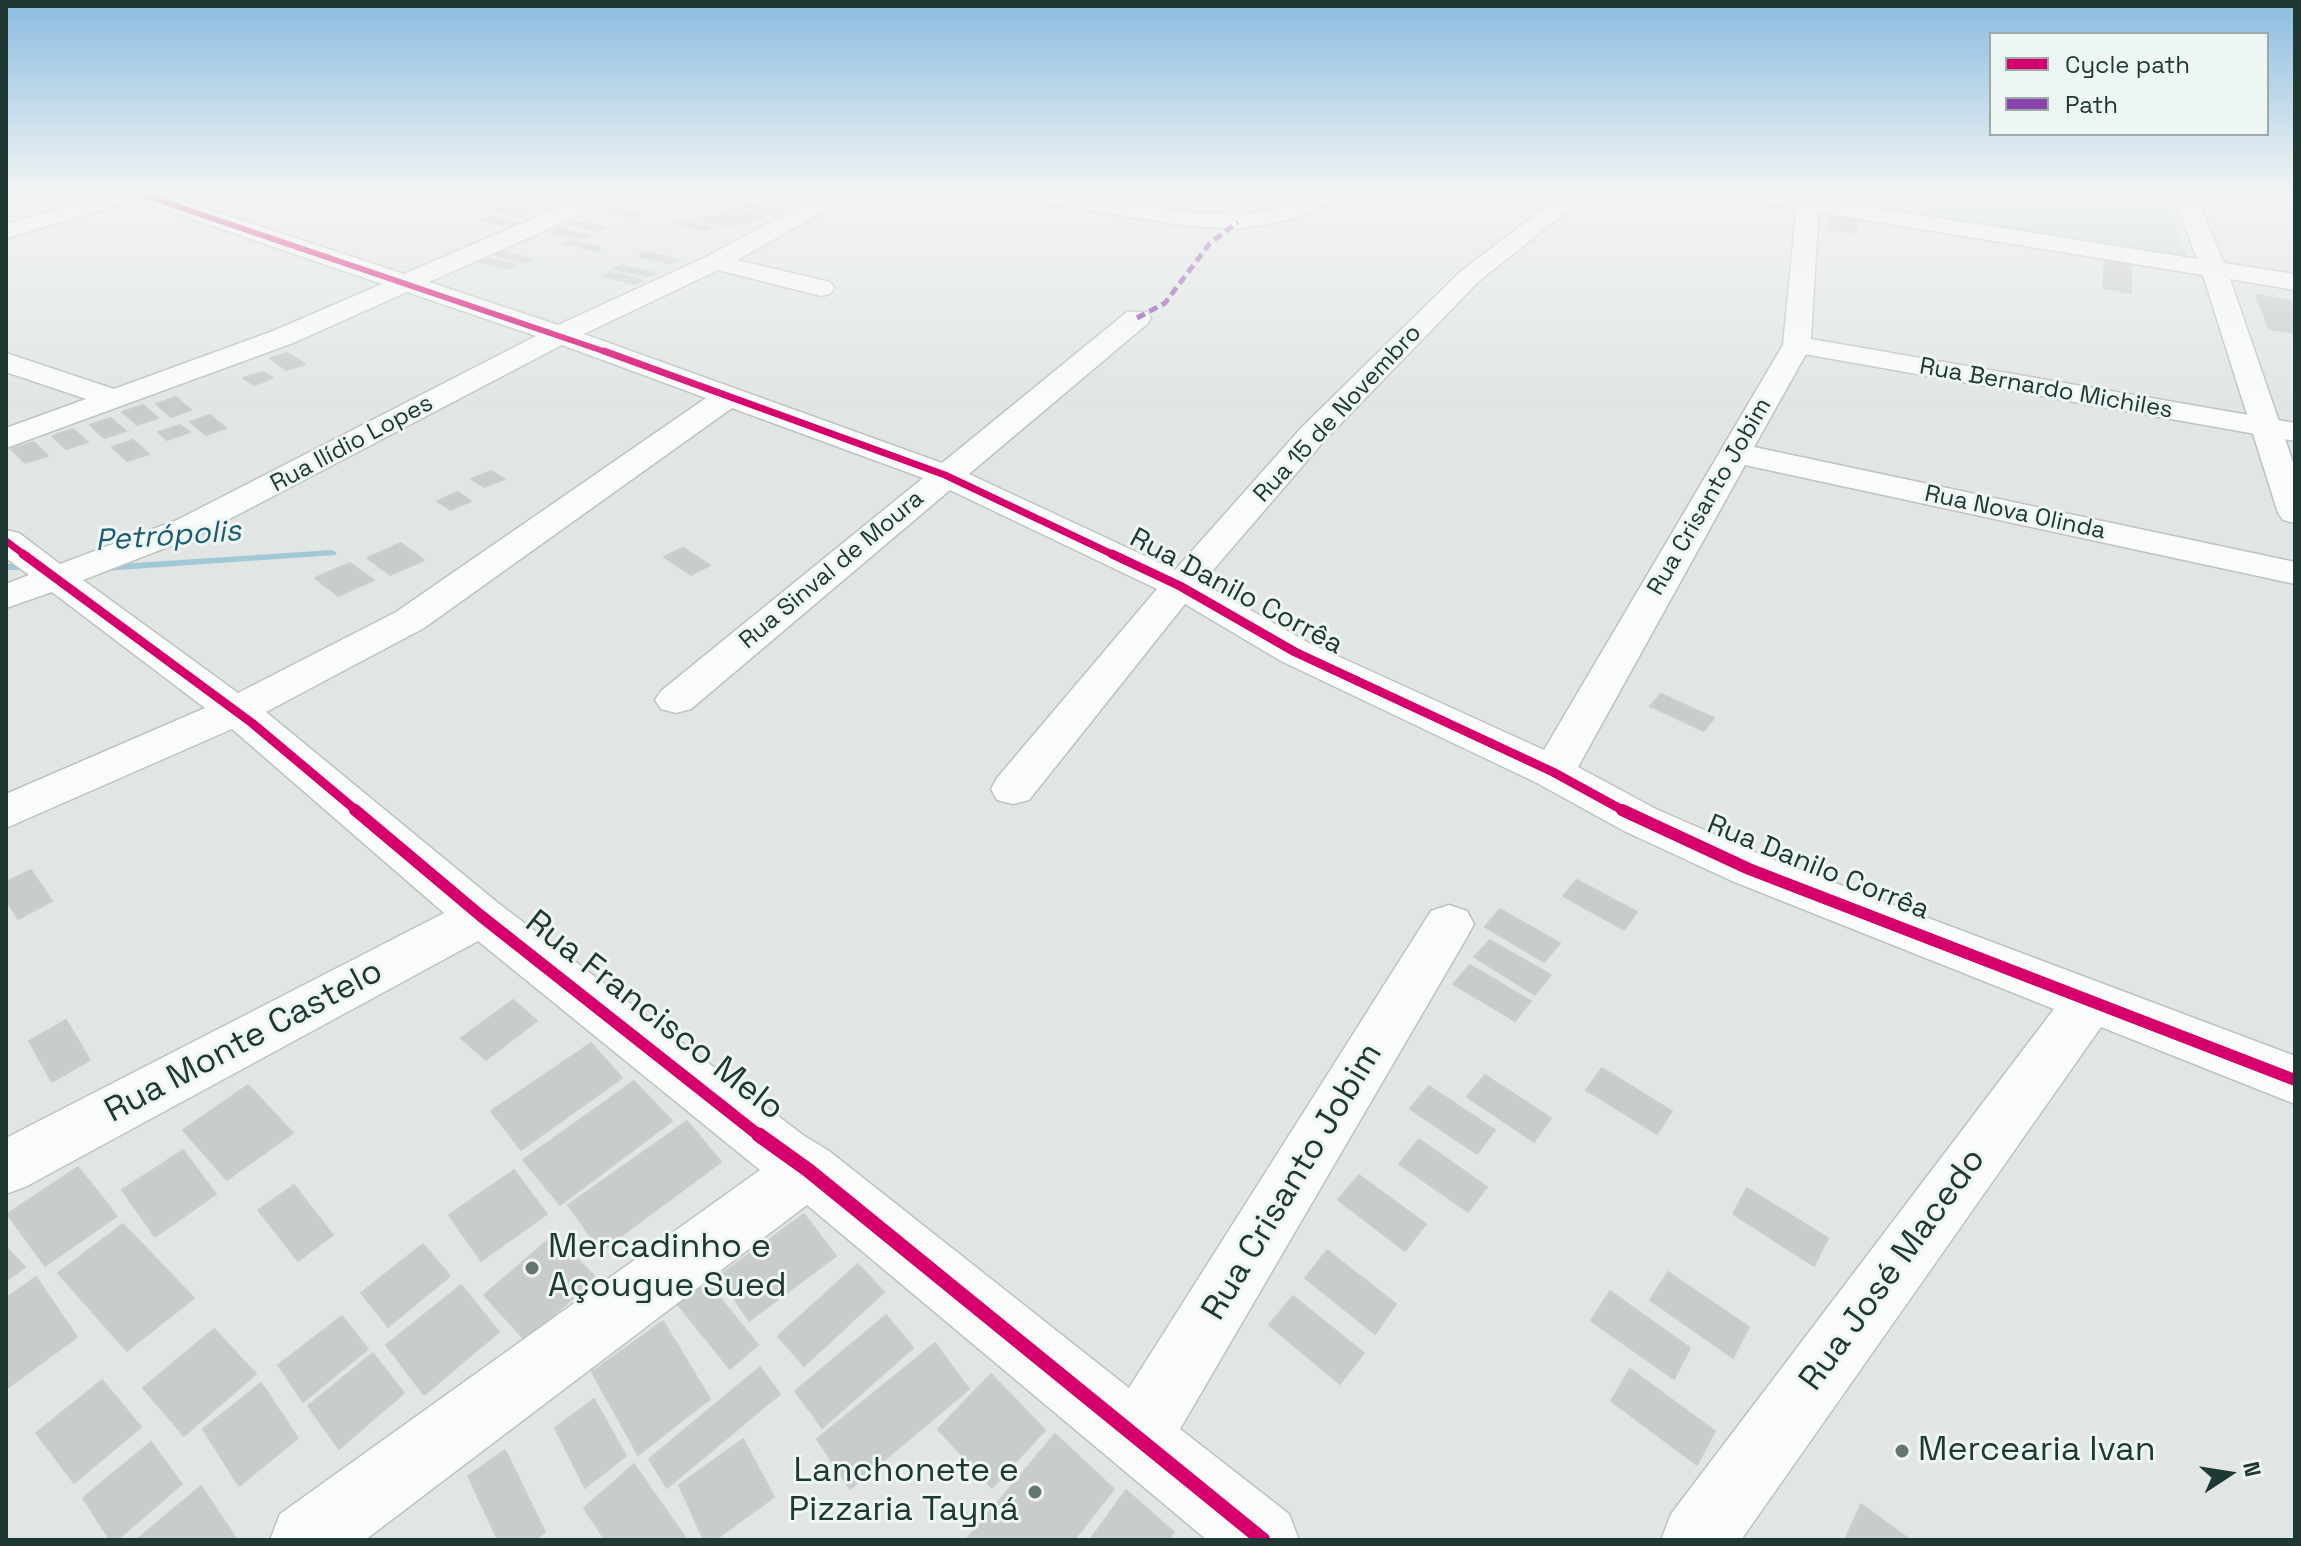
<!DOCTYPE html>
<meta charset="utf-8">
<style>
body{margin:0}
#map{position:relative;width:2301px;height:1546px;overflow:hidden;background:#e1e6e4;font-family:"Space Grotesk",sans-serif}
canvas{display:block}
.frame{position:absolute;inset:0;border:8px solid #203834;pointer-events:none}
.legend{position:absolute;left:1989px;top:32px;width:280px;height:104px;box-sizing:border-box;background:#eef6f3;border:2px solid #9caaa7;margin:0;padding:10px 14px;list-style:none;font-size:24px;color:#203834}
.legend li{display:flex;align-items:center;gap:16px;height:40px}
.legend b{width:40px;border:2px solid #9caaa7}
.north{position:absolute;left:2189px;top:1434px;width:80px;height:80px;-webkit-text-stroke:6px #eef6f3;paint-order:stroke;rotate:78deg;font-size:22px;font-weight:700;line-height:32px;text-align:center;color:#203834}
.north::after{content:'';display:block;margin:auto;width:28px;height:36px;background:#203834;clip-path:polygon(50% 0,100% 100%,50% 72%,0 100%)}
</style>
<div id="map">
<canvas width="2301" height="1546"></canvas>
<div class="frame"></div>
<ul class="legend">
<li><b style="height:10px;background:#d6006c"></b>Cycle path</li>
<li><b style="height:10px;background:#8e44ad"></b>Path</li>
</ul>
<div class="north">N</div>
</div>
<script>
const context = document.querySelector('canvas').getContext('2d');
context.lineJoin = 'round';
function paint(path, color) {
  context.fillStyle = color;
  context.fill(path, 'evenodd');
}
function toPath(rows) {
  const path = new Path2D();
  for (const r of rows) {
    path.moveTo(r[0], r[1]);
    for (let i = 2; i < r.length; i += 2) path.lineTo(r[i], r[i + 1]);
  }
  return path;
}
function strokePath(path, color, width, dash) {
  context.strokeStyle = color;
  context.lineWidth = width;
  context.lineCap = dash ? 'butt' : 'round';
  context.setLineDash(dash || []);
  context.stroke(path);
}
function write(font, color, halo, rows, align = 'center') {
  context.font = font + ' "Space Grotesk",sans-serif';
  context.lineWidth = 6;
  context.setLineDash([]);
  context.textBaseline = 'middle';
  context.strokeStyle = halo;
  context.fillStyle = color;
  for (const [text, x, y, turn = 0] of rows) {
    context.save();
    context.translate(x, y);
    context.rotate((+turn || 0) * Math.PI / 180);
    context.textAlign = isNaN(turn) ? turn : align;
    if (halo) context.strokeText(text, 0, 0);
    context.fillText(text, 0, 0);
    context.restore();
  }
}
const green = toPath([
 [1934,192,2074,192,2163,204,2191,262,1930,220]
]);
const stream = toPath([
 [332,550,337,553,335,555,104,571,99,568,104,565,332,550],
 [6,564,34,564,39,567,34,570,6,570,6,564]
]);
const building = toPath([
 [748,203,779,210,772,213,742,207,748,203],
 [500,206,528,212,520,216,492,209,500,206],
 [611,208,640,214,633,218,603,211,611,208],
 [735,209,766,216,759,219,729,212,735,209],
 [1830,212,1858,216,1856,233,1827,229,1830,212],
 [722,214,753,221,746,224,715,217,722,214],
 [705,216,736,223,729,226,698,219,705,216],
 [489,217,517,224,510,227,481,220,489,217],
 [683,220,713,228,706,231,675,224,683,220],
 [577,221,606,228,598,231,569,224,577,221],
 [559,229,589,236,581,239,551,232,559,229],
 [572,240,602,248,595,251,564,243,572,240],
 [503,252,533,259,525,263,495,255,503,252],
 [646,252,678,260,670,264,638,256,646,252],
 [487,258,517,265,508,269,478,261,487,258],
 [2105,260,2131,264,2131,293,2103,288,2105,260],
 [622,265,655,273,647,277,614,269,622,265],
 [611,272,643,280,635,284,603,276,611,272],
 [2256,295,2295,302,2295,333,2269,329,2256,295],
 [288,353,305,364,286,370,270,358,288,353],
 [263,372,273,378,254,385,243,378,263,372],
 [176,397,191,410,171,417,156,404,176,397],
 [143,405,158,418,137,425,122,412,143,405],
 [210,415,226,428,206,435,190,422,210,415],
 [111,418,126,431,104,438,90,425,111,418],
 [180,425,190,432,167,440,158,432,180,425],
 [73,429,88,442,66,449,52,436,73,429],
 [133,440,149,454,127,461,112,447,133,440],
 [34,442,48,456,25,463,11,449,34,442],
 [491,471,505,479,484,487,471,479,491,471],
 [458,492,471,501,450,510,437,501,458,492],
 [401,543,424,560,390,575,367,558,401,543],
 [683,548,710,565,691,575,664,557,683,548],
 [350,563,374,580,338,596,315,578,350,563],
 [1661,694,1714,718,1704,731,1650,706,1661,694],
 [31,870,52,901,18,919,6,900,6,882,31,870],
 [1577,880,1637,912,1624,930,1563,896,1577,880],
 [1500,909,1560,943,1544,962,1485,927,1500,909],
 [1490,940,1551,975,1535,995,1474,957,1490,940],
 [1470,965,1531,1001,1515,1021,1453,984,1470,965],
 [513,1000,537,1021,486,1060,461,1038,513,1000],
 [66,1020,90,1060,52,1082,29,1041,66,1020],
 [591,1043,622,1078,521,1150,491,1111,591,1043],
 [1602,1068,1672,1111,1657,1134,1586,1090,1602,1068],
 [1485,1075,1551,1118,1534,1142,1467,1097,1485,1075],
 [634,1081,672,1121,560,1205,523,1160,634,1081],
 [248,1085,293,1133,227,1180,183,1130,248,1085],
 [1429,1086,1495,1130,1477,1154,1410,1109,1429,1086],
 [687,1121,721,1162,601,1251,568,1205,687,1121],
 [1419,1139,1487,1187,1468,1212,1399,1164,1419,1139],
 [183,1150,216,1194,155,1237,122,1190,183,1150],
 [78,1167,117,1216,45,1266,7,1214,78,1167],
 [514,1170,547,1214,481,1261,449,1215,514,1170],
 [1359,1175,1426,1224,1405,1251,1338,1200,1359,1175],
 [294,1185,333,1235,298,1261,258,1210,294,1185],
 [1747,1188,1828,1238,1814,1266,1733,1214,1747,1188],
 [804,1214,836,1256,749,1321,719,1276,804,1214],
 [123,1224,194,1298,127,1351,58,1273,123,1224],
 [554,1235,596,1278,525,1340,484,1295,554,1235],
 [423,1244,450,1276,388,1327,361,1293,423,1244],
 [6,1247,25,1267,6,1281,6,1247],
 [1327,1250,1396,1304,1375,1334,1305,1278,1327,1250],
 [858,1264,884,1292,804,1366,778,1336,858,1264],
 [1668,1272,1749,1327,1733,1358,1650,1300,1668,1272],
 [36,1277,77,1337,6,1389,6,1298,36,1277],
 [703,1277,758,1345,730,1369,675,1301,703,1277],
 [461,1285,499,1332,424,1395,386,1345,461,1285],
 [1610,1291,1690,1348,1674,1379,1591,1321,1610,1291],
 [1293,1296,1364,1353,1340,1384,1269,1325,1293,1296],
 [886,1315,913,1348,822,1428,795,1391,886,1315],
 [342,1316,368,1349,303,1402,278,1365,342,1316],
 [663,1321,710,1399,638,1455,592,1372,663,1321],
 [214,1329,256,1374,184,1436,143,1388,214,1329],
 [935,1343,969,1389,850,1489,817,1439,935,1343],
 [373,1353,404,1393,339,1449,308,1406,373,1353],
 [760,1367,780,1394,667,1488,649,1459,760,1367],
 [1630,1369,1715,1431,1697,1465,1611,1401,1630,1369],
 [991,1374,1045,1430,992,1488,938,1429,991,1374],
 [102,1380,141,1427,74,1483,36,1433,102,1380],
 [261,1383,298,1438,239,1486,203,1429,261,1383],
 [594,1399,626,1456,585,1488,555,1428,594,1399],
 [1055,1434,1114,1489,1074,1540,966,1540,1055,1434],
 [743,1439,774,1497,715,1540,704,1540,679,1485,743,1439],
 [151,1442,182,1484,117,1540,110,1540,83,1498,151,1442],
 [505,1450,545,1532,535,1540,498,1540,468,1476,505,1450],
 [634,1464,687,1540,605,1540,584,1508,634,1464],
 [201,1486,236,1538,234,1540,136,1540,201,1486],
 [1126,1490,1174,1532,1168,1540,1090,1540,1126,1490],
 [1861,1504,1910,1540,1845,1540,1861,1504]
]);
const minor = toPath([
 [117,192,156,192,404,274,595,192,624,192,621,197,429,282,558,325,706,257,826,192,853,192,850,197,737,260,830,282,834,288,830,294,821,296,718,270,584,334,942,463,1127,312,1147,312,1151,318,1147,324,969,474,1175,570,1302,427,1461,271,1566,192,1591,192,1479,281,1324,441,1202,583,1309,643,1544,750,1783,345,1787,339,1797,337,1807,339,1811,345,1754,447,2295,562,2295,584,1745,465,1578,767,1656,809,1766,857,2295,1056,2295,1104,2101,1027,1741,1540,1661,1540,1671,1514,2054,1009,1732,881,1624,831,1537,783,1281,661,1185,604,1029,800,1013,804,997,800,991,789,997,778,1157,589,950,490,691,709,676,713,661,709,655,700,661,691,923,478,732,408,424,628,266,712,498,903,803,1135,829,1151,1129,1388,1431,911,1449,905,1467,911,1474,924,1467,937,1180,1429,1289,1514,1299,1540,1207,1540,807,1205,365,1540,270,1540,280,1514,760,1170,478,941,27,1186,6,1194,6,1138,444,913,232,729,6,828,6,794,205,708,52,592,6,608,6,584,29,575,6,558,6,530,19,533,60,564,177,520,536,336,407,292,293,343,6,448,6,428,86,399,6,372,6,353,114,389,273,331,382,284,137,200,6,238,6,224,117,192],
 [562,345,706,398,396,612,238,693,83,580,201,534,562,345],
 [1002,192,1055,192,1188,212,1238,215,1275,209,1319,192,1349,192,1346,197,1288,220,1238,229,1188,226,1013,199,1002,192],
 [1725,192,1776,192,2197,259,2172,192,2194,192,2224,263,2295,274,2295,290,2230,279,2295,468,2295,523,2283,520,2278,513,2203,275,1736,199,1725,192]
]);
const tertiary = toPath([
 [1801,192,1823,192,1819,203,1811,339,2295,423,2295,441,1787,351,1783,345,1797,203,1801,192]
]);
const quiet = toPath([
 [1137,318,1165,303,1210,243,1238,222]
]);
const cyclewayFar4 = toPath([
 [135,192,609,353]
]);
const cyclewayFar3 = toPath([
 [604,351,945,475,1116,556],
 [6,541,26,556]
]);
const cyclewayFar2 = toPath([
 [23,554,252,723,358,812],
 [1112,554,1180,586,1295,652,1553,772,1626,812]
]);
const cyclewayFar1 = toPath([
 [355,810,481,916,761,1137],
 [1622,810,1749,869,2295,1080]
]);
const cycleway = toPath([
 [759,1135,808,1170,1263,1540]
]);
const markers = [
 [532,1268,8,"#647572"],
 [1902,1451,8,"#647572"],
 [1035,1492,8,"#647572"]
];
const farStreetnames = [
 ["Rua Bernardo Michiles",2046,389,10],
 ["Rua 15 de Novembro",1338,414,-47],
 ["Rua Ilídio Lopes",352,444,-28],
 ["Rua Crisanto Jobim",1710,497,-60],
 ["Rua Nova Olinda",2015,513,12],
 ["Rua Sinval de Moura",832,570,-40]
];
const streetNames = [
 ["Rua Danilo Corrêa",1236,592,28],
 ["Rua Danilo Corrêa",1818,868,22]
];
const waterNames = [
 ["Petrópolis",168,537,-4]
];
const nearStreetnames = [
 ["Rua Francisco Melo",654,1016,38],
 ["Rua Monte Castelo",244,1042,-28],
 ["Rua Crisanto Jobim",1293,1182,-59],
 ["Rua José Macedo",1893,1270,-54]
];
const nearPoinames = [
 ["Mercadinho e",548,1248],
 ["Açougue Sued",548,1287],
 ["Mercearia Ivan",1918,1451],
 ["Lanchonete e",1019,1472,"right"],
 ["Pizzaria Tayná",1019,1511,"right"]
];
paint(green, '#cadfd2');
paint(stream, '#a1c9d5');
paint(building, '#c8cdcb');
strokePath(building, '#c9cfcd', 2);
strokePath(minor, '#bec3c1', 3);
strokePath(tertiary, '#bec3c1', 3);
paint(minor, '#fafbfb');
paint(tertiary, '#fafbfb');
strokePath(quiet, '#8e44ad', 5, [9, 5]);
strokePath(cyclewayFar4, '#d6006c', 6);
strokePath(cyclewayFar3, '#d6006c', 7);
strokePath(cyclewayFar2, '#d6006c', 9);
strokePath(cyclewayFar1, '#d6006c', 12);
strokePath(cycleway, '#d6006c', 15);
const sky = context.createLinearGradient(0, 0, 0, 408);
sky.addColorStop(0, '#8bbce0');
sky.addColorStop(0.47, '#f2f4f3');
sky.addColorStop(1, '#f2f4f300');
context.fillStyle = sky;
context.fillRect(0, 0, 2301, 408);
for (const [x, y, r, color] of markers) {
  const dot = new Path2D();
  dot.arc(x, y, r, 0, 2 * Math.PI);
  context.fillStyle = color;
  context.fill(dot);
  strokePath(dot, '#eef6f3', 3);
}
write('24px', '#203834', '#eef6f3', farStreetnames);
write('28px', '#203834', '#eef6f3', streetNames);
write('italic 30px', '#1c5c71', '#eef6f3', waterNames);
write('34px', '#203834', '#eef6f3', nearStreetnames);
write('34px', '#203834', '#eef6f3', nearPoinames, 'left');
</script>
